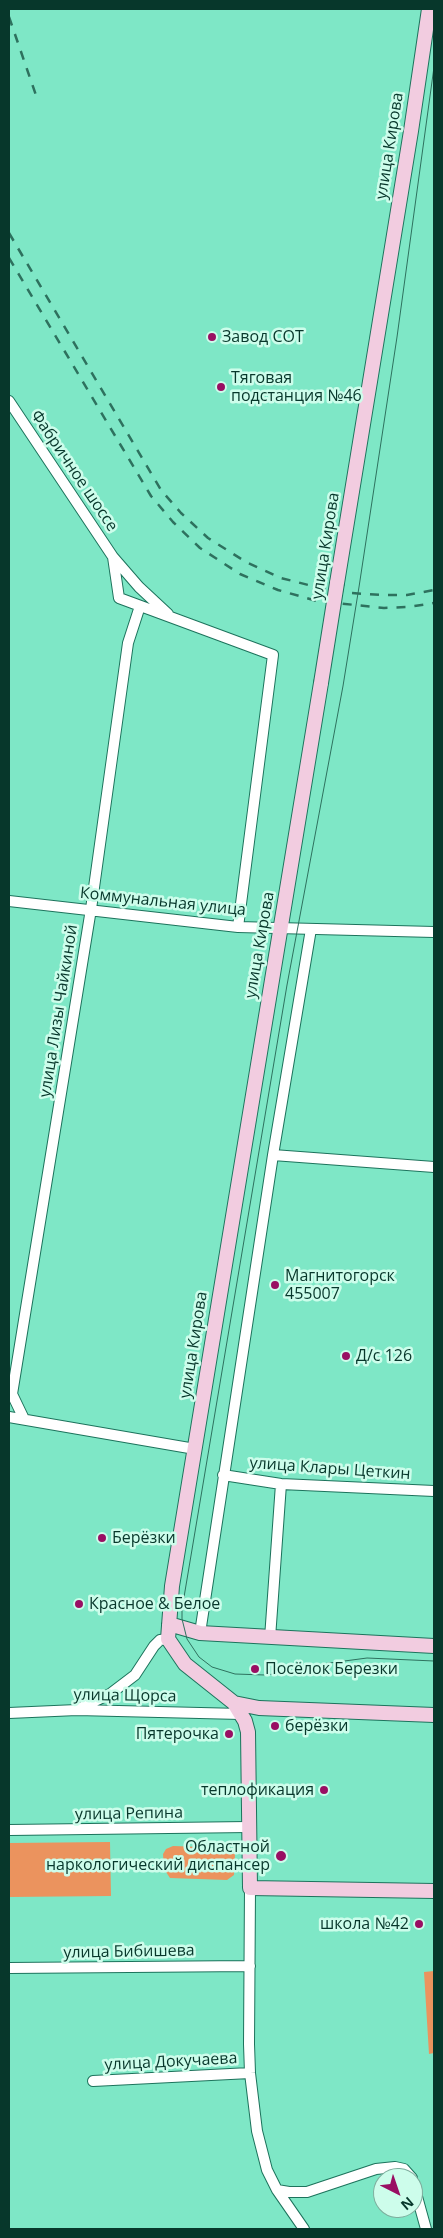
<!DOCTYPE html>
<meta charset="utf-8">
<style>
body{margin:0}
#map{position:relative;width:443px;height:2238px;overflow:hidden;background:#7ee7c6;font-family:"Open Sans",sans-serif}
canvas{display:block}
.frame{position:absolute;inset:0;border:10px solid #07372b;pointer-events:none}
.north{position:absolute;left:373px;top:2168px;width:50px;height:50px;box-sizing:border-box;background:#cdfdeb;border:1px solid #7eae9e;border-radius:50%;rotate:139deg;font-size:14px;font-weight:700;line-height:20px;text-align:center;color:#07372b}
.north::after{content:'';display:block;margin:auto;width:18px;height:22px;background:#990f63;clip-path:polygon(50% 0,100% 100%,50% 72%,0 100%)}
</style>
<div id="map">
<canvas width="443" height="2238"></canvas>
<div class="frame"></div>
<div class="north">N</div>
</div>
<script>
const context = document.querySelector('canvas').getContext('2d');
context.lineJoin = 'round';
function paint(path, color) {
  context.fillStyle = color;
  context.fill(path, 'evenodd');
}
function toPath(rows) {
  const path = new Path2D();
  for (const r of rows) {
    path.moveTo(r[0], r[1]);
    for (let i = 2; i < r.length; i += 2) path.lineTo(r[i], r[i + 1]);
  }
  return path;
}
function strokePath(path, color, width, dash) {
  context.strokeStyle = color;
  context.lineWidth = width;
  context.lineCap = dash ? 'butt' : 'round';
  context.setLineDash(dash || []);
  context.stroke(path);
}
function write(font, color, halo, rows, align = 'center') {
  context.font = font + ' "Open Sans",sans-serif';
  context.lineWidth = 5;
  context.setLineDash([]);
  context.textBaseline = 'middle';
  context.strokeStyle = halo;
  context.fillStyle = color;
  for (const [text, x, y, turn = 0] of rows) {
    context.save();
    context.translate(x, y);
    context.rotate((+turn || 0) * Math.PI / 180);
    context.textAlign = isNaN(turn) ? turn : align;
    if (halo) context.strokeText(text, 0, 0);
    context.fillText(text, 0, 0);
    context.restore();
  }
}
const green = toPath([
 [110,1842,111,1896,9,1897,9,1843],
 [173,1846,231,1848,235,1854,234,1875,227,1880,170,1878,164,1869,163,1854,166,1849],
 [434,1971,434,2053,429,2054,424,1972]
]);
const street = toPath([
 [9,401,113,557,119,598,273,655,238,927],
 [113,557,139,587,168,614],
 [9,901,238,927,434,932],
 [273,1155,434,1167],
 [9,1417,195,1449],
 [24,1419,12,1394,91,909,128,643,140,606],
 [223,1475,281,1484,434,1491],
 [200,1633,273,1155,311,929],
 [270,1638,281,1484],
 [80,1708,110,1694,135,1675,154,1646,160,1640,168,1639],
 [9,1713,77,1710,241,1714],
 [9,1830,249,1827],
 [250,1888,249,2044,250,2073,257,2131,267,2170,277,2190,304,2229],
 [9,1968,250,1966],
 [93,2081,250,2073],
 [413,2182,426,2229],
 [277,2190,289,2192,307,2192,376,2169,395,2167,404,2169,412,2178]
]);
const secondary = toPath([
 [337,583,411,131,429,9],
 [321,683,172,1586,168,1639,185,1664,234,1703,245,1721,248,1732,250,1888,434,1891],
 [169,1624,200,1633,434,1646],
 [234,1703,259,1708,434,1715]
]);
const tram = toPath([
 [434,67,397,337,359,587,343,686,287,985,182,1609,182,1619,187,1639,199,1657,212,1667,235,1674,265,1675,299,1671,322,1664,367,1658,434,1661]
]);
const rail = toPath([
 [9,17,38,101],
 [9,233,161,490,181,513,208,538,246,562,281,578,320,588,350,593,384,595,407,595,434,590],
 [9,258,151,496,173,522,200,548,240,574,278,590,317,601,384,608,408,607,434,603]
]);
const secondaryBridge = toPath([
 [321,683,337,583]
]);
const markers = [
 [212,337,5,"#990f63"],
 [221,387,5,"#990f63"],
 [275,1285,5,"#990f63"],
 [346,1356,5,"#990f63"],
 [102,1538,5,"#990f63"],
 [79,1604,5,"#990f63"],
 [255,1669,5,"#990f63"],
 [275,1726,5,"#990f63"],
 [229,1734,5,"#990f63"],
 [324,1790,5,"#990f63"],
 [281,1856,6,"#990f63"],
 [419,1924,5,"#990f63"]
];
const streetNames = [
 ["улица Кирова",390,146,-81],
 ["Фабричное шоссе",74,471,56],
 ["улица Кирова",326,546,-81],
 ["Коммунальная улица",163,902,6],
 ["улица Кирова",260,945,-80],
 ["улица Лизы Чайкиной",59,1011,-81],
 ["улица Кирова",194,1345,-81],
 ["улица Клары Цеткин",330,1469,4],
 ["улица Щорса",125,1696,1],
 ["улица Репина",129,1814,-1],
 ["улица Бибишева",129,1952,-1],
 ["улица Докучаева",171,2062,-3]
];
const poiNames = [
 ["Завод СОТ",222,337],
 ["Тяговая",231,378],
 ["подстанция №46",231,396],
 ["Магнитогорск",285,1276],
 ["455007",285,1294],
 ["Д/с 126",356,1356],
 ["Берёзки",112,1538],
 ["Красное & Белое",89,1604],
 ["Посёлок Березки",265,1669],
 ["берёзки",285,1726],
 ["Пятерочка",219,1734,"right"],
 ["теплофикация",314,1790,"right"],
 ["Областной",270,1847,"right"],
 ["наркологический диспансер",270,1865,"right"],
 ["школа №42",409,1924,"right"]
];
paint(green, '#eb935e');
strokePath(street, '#1d735c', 12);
strokePath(secondary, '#1d735c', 16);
strokePath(street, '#fff', 10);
strokePath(secondary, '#f2cce0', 14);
strokePath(tram, '#2e715e', 1);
strokePath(rail, '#2e715e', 2.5, [9, 9]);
strokePath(secondaryBridge, '#1d735c', 16, []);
strokePath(secondaryBridge, '#f2cce0', 14);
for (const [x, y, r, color] of markers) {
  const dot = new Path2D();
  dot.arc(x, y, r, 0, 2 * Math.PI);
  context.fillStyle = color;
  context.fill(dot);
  strokePath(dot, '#cdfdeb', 2);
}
write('16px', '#07372b', '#cdfdeb', streetNames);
write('16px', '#07372b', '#cdfdeb', poiNames, 'left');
</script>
